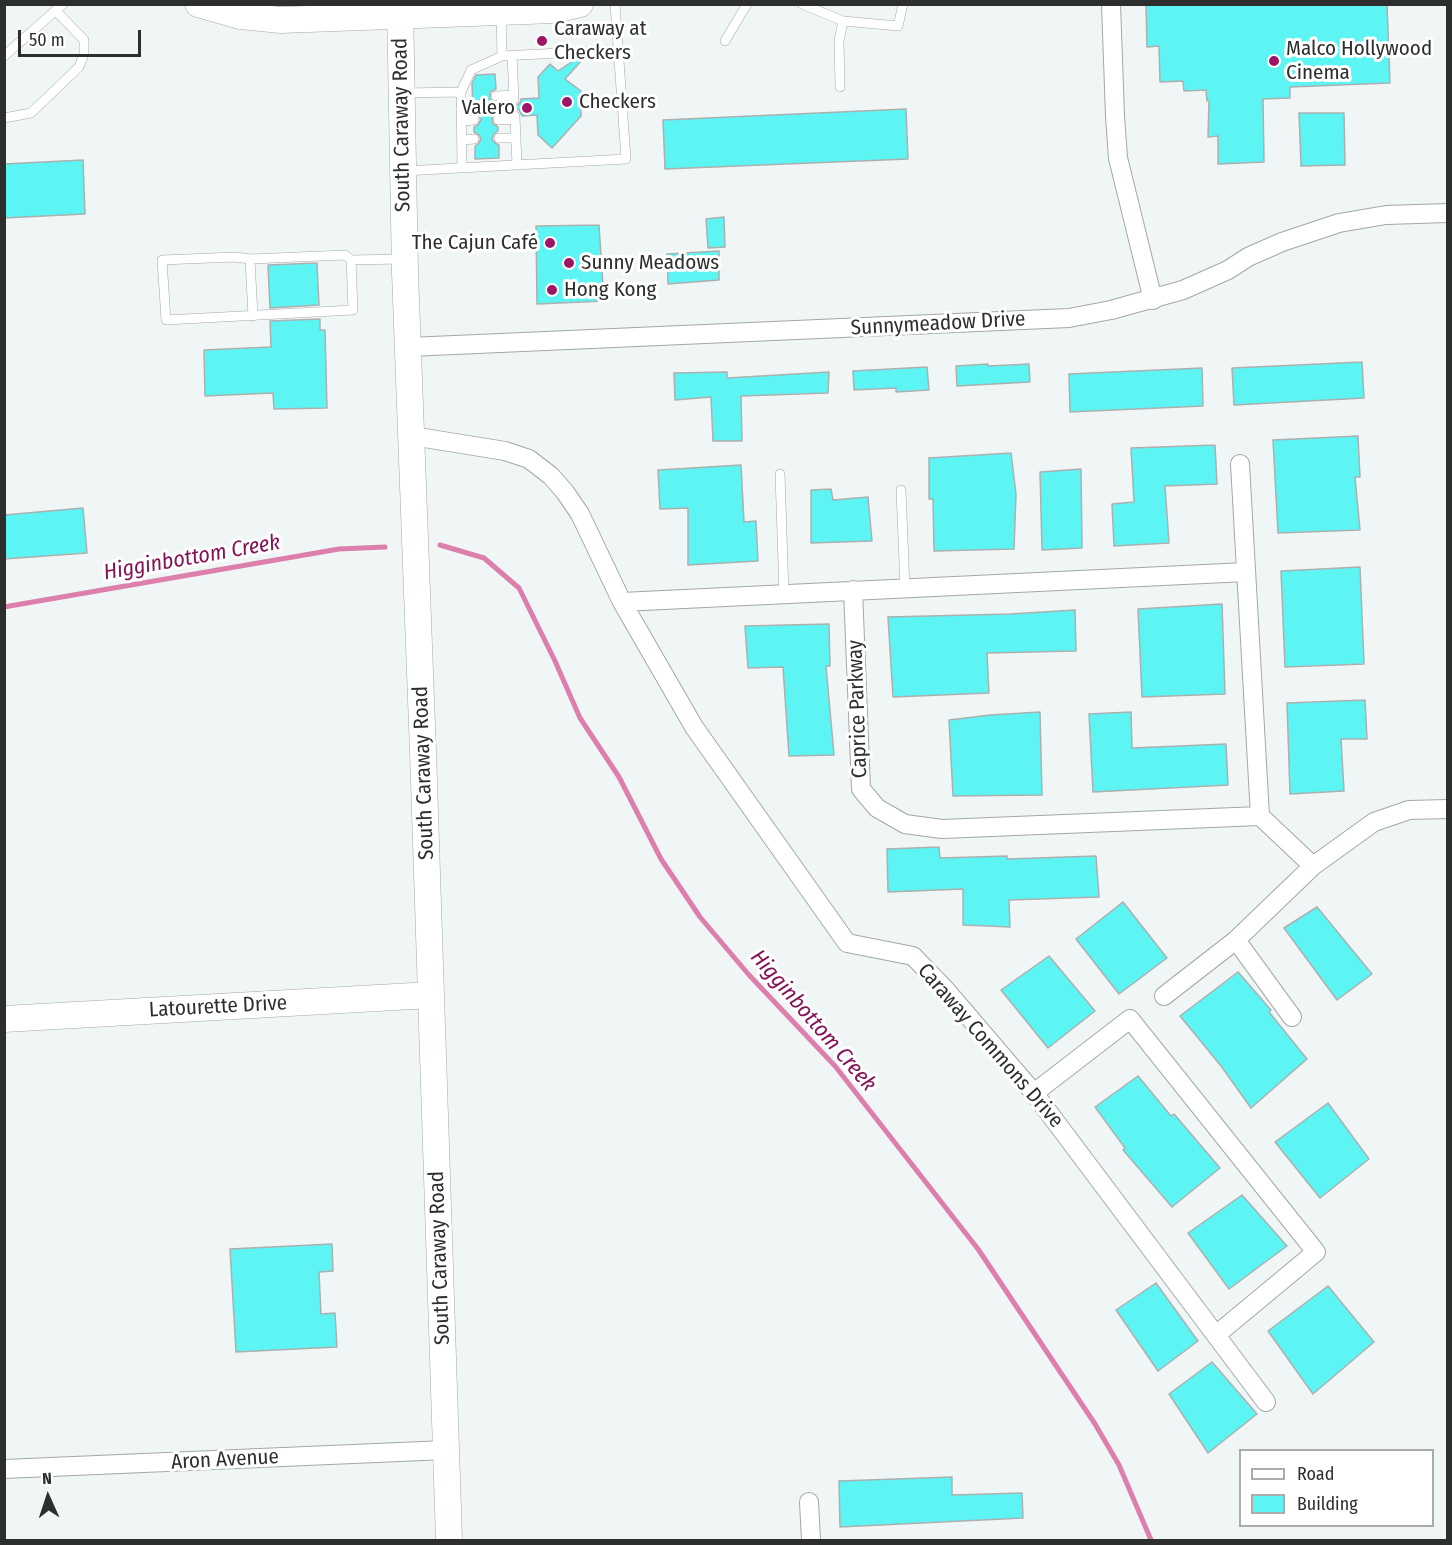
<!DOCTYPE html>
<meta charset="utf-8">
<style>
body{margin:0}
#map{position:relative;width:1452px;height:1545px;overflow:hidden;background:#f0f6f5;font-family:"Fira Sans Condensed",sans-serif}
canvas{display:block}
.frame{position:absolute;inset:0;border:6px solid #2d2f2f;pointer-events:none}
.legend{position:absolute;left:1239px;top:1449px;width:195px;height:78px;box-sizing:border-box;background:#fff;border:2px solid #abacac;margin:0;padding:8px 10px;list-style:none;font-size:18px;color:#2d2f2f}
.legend li{display:flex;align-items:center;gap:12px;height:30px}
.legend b{width:30px;border:2px solid #abacac}
.north{position:absolute;left:18px;top:1467px;width:60px;height:60px;-webkit-text-stroke:4px #fff;paint-order:stroke;rotate:357deg;font-size:16px;font-weight:700;line-height:24px;text-align:center;color:#2d2f2f}
.north::after{content:'';display:block;margin:auto;width:21px;height:27px;background:#2d2f2f;clip-path:polygon(50% 0,100% 100%,50% 72%,0 100%)}
.scale{position:absolute;left:18px;top:30px;width:123px;height:27px;box-sizing:border-box;border:3px solid #2d2f2f;border-top:0;padding-left:8px;font-size:18px;line-height:21px;white-space:nowrap;color:#2d2f2f;-webkit-text-stroke:4px #fff;paint-order:stroke}
</style>
<div id="map">
<canvas width="1452" height="1545"></canvas>
<div class="frame"></div>
<ul class="legend">
<li><b style="height:8px;background:#fff"></b>Road</li>
<li><b style="height:16px;background:#5cf5f4"></b>Building</li>
</ul>
<div class="north">N</div>
<div class="scale">50 m</div>
</div>
<script>
const context = document.querySelector('canvas').getContext('2d');
context.lineJoin = 'round';
function toPath(rows) {
  const path = new Path2D();
  for (const r of rows) {
    path.moveTo(r[0], r[1]);
    for (let i = 2; i < r.length; i += 2) path.lineTo(r[i], r[i + 1]);
  }
  return path;
}
function strokePath(path, color, width, dash) {
  context.strokeStyle = color;
  context.lineWidth = width;
  context.lineCap = dash ? 'butt' : 'round';
  context.setLineDash(dash || []);
  context.stroke(path);
}
function paint(path, color) {
  context.fillStyle = color;
  context.fill(path, 'evenodd');
}
function write(font, color, halo, rows, align = 'center') {
  context.font = font + ' "Fira Sans Condensed",sans-serif';
  context.lineWidth = 6;
  context.setLineDash([]);
  context.textBaseline = 'middle';
  context.strokeStyle = halo;
  context.fillStyle = color;
  for (const [text, x, y, turn = 0] of rows) {
    context.save();
    context.translate(x, y);
    context.rotate((+turn || 0) * Math.PI / 180);
    context.textAlign = isNaN(turn) ? turn : align;
    if (halo) context.strokeText(text, 0, 0);
    context.fillText(text, 0, 0);
    context.restore();
  }
}
const stream = toPath([
 [440,545,484,558,519,588,555,661,580,718,619,777,661,859,700,917,749,975,835,1066,978,1249,1095,1424,1119,1465,1151,1540],
 [4,607,339,549,385,547]
]);
const building = toPath([
 [1146,4,1387,4,1390,83,1290,87,1290,98,1263,99,1264,162,1218,164,1218,136,1208,137,1209,101,1207,101,1206,90,1184,91,1183,81,1160,82,1159,46,1147,47,1146,4],
 [576,59,582,60,565,79,581,91,581,116,552,148,538,135,537,115,522,116,519,110,514,109,509,113,495,114,492,118,493,124,498,127,498,131,494,134,492,139,495,143,499,145,499,158,475,159,475,146,478,144,481,139,479,135,474,132,474,127,478,125,481,120,479,116,473,113,472,83,476,75,495,74,496,89,490,92,490,99,494,102,508,102,515,106,520,103,521,99,539,98,538,77,550,64,558,71,576,59],
 [906,109,908,159,665,169,663,120,906,109],
 [1299,113,1344,113,1345,165,1301,166,1299,113],
 [83,160,85,214,4,218,4,164,83,160],
 [724,217,725,247,708,248,706,219,724,217],
 [599,225,604,301,537,304,536,226,599,225],
 [719,251,719,280,668,284,667,254,719,251],
 [317,263,319,305,270,308,268,265,317,263],
 [320,319,320,330,325,330,327,408,274,409,273,393,205,396,204,350,271,347,270,321,320,319],
 [1362,362,1364,398,1234,405,1232,368,1362,362],
 [988,364,988,366,1029,364,1030,382,957,386,956,366,988,364],
 [927,367,929,390,896,392,896,388,854,390,853,371,927,367],
 [1202,368,1203,406,1070,412,1069,374,1202,368],
 [727,372,727,378,829,372,828,393,741,396,742,441,713,441,711,397,675,400,674,373,727,372],
 [1358,436,1360,477,1355,477,1360,530,1278,533,1273,440,1358,436],
 [1215,445,1217,484,1165,486,1169,543,1114,546,1112,504,1134,502,1131,448,1215,445],
 [1011,453,1016,494,1014,549,934,551,933,499,929,499,929,458,1011,453],
 [741,465,744,522,756,521,758,561,688,565,688,508,660,509,658,470,741,465],
 [1081,469,1082,548,1042,550,1040,472,1081,469],
 [831,489,833,500,868,497,872,541,811,543,811,490,831,489],
 [83,508,87,553,4,559,4,515,83,508],
 [1360,567,1364,664,1285,667,1281,571,1360,567],
 [1222,604,1225,694,1142,697,1138,609,1222,604],
 [1075,610,1076,651,987,653,989,693,893,697,888,617,1010,614,1075,610],
 [829,624,830,666,826,666,834,755,789,756,783,667,748,668,745,626,829,624],
 [1365,700,1367,739,1341,739,1344,791,1290,794,1287,703,1365,700],
 [1040,712,1042,795,953,796,949,720,990,715,1040,712],
 [1131,712,1132,748,1226,744,1228,785,1093,792,1089,714,1131,712],
 [939,847,940,858,1007,856,1007,859,1096,856,1099,897,1009,900,1010,927,963,925,963,889,888,892,887,849,939,847],
 [1123,902,1167,958,1119,994,1076,939,1123,902],
 [1317,907,1372,974,1337,1000,1284,928,1317,907],
 [1049,956,1095,1011,1048,1048,1001,990,1049,956],
 [1238,972,1271,1010,1269,1012,1307,1059,1251,1108,1221,1066,1180,1016,1238,972],
 [1138,1076,1171,1116,1174,1114,1220,1168,1172,1207,1123,1150,1125,1148,1095,1107,1138,1076],
 [1328,1103,1369,1159,1320,1198,1275,1142,1328,1103],
 [1242,1195,1287,1246,1229,1289,1188,1233,1242,1195],
 [332,1244,333,1271,319,1272,321,1314,335,1313,337,1347,236,1352,230,1249,332,1244],
 [1156,1283,1198,1341,1158,1371,1116,1310,1156,1283],
 [1328,1286,1374,1342,1313,1394,1268,1331,1328,1286],
 [1212,1362,1257,1414,1208,1453,1169,1394,1212,1362],
 [952,1477,952,1495,1022,1493,1023,1518,840,1527,839,1481,952,1477]
]);
const lane = toPath([
 [802,4,843,21,898,26,903,4],
 [501,13,502,56],
 [725,41,747,4],
 [512,55,514,99],
 [4,56,63,4],
 [840,87,839,41,843,21],
 [461,92,471,70,502,56,618,50],
 [404,93,461,92,462,167],
 [496,96,514,95],
 [515,116,517,165],
 [4,118,31,113,79,67,84,54,84,40,56,11],
 [498,120,515,119],
 [461,121,474,120],
 [499,138,516,138],
 [462,140,474,139],
 [404,171,626,159,615,4],
 [250,259,253,316],
 [351,260,345,255,250,259,235,257,162,260,166,320,353,310,351,260,402,259],
 [780,474,784,594],
 [901,490,905,588]
]);
const street = toPath([
 [1111,4,1115,116,1118,158,1153,300],
 [409,347,1069,318,1111,310,1183,290,1228,270,1248,257,1282,242,1339,223,1386,215,1448,213],
 [412,436,505,451,529,459,551,476,565,492,580,514,622,602,694,727,847,943,913,956,945,989,1034,1093,1266,1402],
 [1240,464,1260,816],
 [853,590,861,789,877,808,905,824,942,829,1260,816,1313,866],
 [622,602,1246,572],
 [1236,940,1292,1017],
 [1164,996,1236,940,1313,866,1374,822,1409,810,1448,809],
 [1034,1093,1130,1019,1316,1252,1216,1335],
 [4,1469,446,1450],
 [809,1502,811,1540]
]);
const secondary = toPath([
 [198,4,240,16,281,20,554,10,580,4],
 [400,4,405,272,423,752,449,1540],
 [4,1019,431,995]
]);
const markers = [
 [542,41,6,"#9c1566"],
 [1274,61,6,"#9c1566"],
 [567,102,6,"#9c1566"],
 [527,108,6,"#9c1566"],
 [550,243,6,"#9c1566"],
 [569,263,6,"#9c1566"],
 [552,290,6,"#9c1566"]
];
const poiNames = [
 ["Caraway at",554,29],
 ["Checkers",554,53],
 ["Malco Hollywood",1286,49],
 ["Cinema",1286,73],
 ["Checkers",579,102],
 ["Valero",515,108,"right"],
 ["The Cajun Café",538,243,"right"],
 ["Sunny Meadows",581,263],
 ["Hong Kong",564,290]
];
const streetNames = [
 ["South Caraway Road",402,125,-91],
 ["Sunnymeadow Drive",938,324,-3],
 ["Caprice Parkway",858,709,-92],
 ["South Caraway Road",424,773,-92],
 ["Latourette Drive",218,1007,-3],
 ["Caraway Commons Drive",990,1046,49],
 ["South Caraway Road",440,1258,-92],
 ["Aron Avenue",225,1460,-3]
];
const waterNames = [
 ["Higginbottom Creek",192,558,-10],
 ["Higginbottom Creek",813,1021,49]
];
strokePath(stream, '#dd7fac', 5);
paint(building, '#5cf5f4');
strokePath(building, '#acb0b0', 1.5);
strokePath(lane, '#a3a8a7', 10);
strokePath(street, '#a3a8a7', 20);
strokePath(secondary, '#a3a8a7', 27);
strokePath(lane, '#fff', 9);
strokePath(street, '#fff', 18);
strokePath(secondary, '#fff', 26);
for (const [x, y, r, color] of markers) {
  const dot = new Path2D();
  dot.arc(x, y, r, 0, 2 * Math.PI);
  context.fillStyle = color;
  context.fill(dot);
  strokePath(dot, '#fff', 2);
}
write('21px', '#2d2f2f', '#fff', poiNames, 'left');
write('21px', '#2d2f2f', '#fff', streetNames);
write('italic 22px', '#831256', '#fff', waterNames);
</script>
